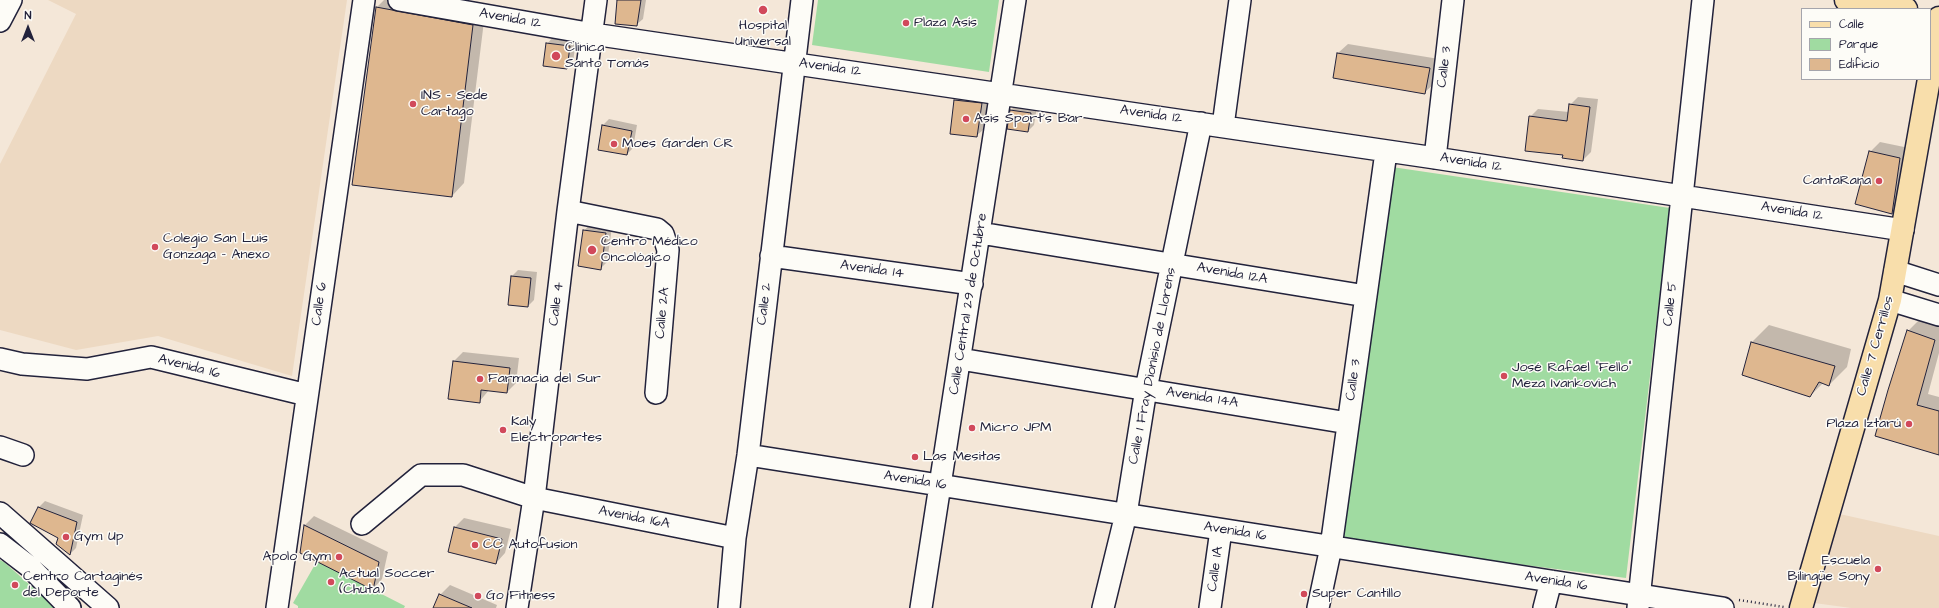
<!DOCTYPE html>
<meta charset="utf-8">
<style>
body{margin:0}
#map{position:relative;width:1939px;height:608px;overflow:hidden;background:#f4e7d8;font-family:"Architects Daughter",sans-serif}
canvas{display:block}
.legend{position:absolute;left:1801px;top:8px;width:130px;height:72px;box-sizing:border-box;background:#fdfcf7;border:1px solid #a5a5ac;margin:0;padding:5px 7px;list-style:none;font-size:12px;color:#22223b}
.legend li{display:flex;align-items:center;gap:8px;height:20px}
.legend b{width:20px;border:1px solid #a5a5ac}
.north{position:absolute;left:8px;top:8px;width:40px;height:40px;-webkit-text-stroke:3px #fdfcf7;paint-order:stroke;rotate:0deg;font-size:11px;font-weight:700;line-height:16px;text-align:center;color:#22223b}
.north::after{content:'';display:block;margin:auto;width:14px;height:18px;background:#22223b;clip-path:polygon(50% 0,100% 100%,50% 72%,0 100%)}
</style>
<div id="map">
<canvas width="1939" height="608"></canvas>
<ul class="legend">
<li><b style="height:5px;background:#f8deab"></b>Calle</li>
<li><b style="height:11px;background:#a0dba1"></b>Parque</li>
<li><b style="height:11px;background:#deb78f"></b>Edificio</li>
</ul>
<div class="north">N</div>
</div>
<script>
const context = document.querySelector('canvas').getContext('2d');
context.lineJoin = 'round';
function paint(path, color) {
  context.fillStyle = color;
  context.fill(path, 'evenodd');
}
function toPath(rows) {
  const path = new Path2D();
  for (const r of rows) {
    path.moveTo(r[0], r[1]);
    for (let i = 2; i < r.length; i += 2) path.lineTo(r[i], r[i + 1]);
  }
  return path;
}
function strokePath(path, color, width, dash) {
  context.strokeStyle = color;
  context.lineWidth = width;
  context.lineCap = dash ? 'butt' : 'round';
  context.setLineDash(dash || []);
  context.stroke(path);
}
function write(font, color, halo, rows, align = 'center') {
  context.font = font + ' "Architects Daughter",sans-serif';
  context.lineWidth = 3;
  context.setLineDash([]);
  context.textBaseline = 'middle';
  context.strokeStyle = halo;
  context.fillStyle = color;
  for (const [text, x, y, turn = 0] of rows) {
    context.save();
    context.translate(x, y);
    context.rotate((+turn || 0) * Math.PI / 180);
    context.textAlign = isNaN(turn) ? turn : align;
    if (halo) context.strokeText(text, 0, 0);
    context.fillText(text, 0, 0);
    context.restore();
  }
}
const built = toPath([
 [48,0,347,0,292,376,158,336,76,350,0,330,0,164,76,14],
 [1835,513,1939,536,1939,608,1851,608,1807,602]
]);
const green = toPath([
 [818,0,999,0,989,72,812,45],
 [1392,167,1670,208,1626,578,1338,541],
 [0,560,4,562,56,608,0,608],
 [317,561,405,606,404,608,298,608,298,606,293,603]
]);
const shadow = toPath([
 [384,0,418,0,485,13,464,183,452,196,353,184,377,7],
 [618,0,646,0,643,19,636,25],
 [553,37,576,40,573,62,567,68,547,44],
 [1348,44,1439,59,1435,83,1425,92,1334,77,1338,53],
 [961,94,988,97,983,130,976,136,955,100],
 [1578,97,1598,99,1591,152,1583,160,1564,154,1530,117,1538,109,1569,112,1570,105],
 [1017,104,1037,107,1034,125,1028,131,1011,110],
 [609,119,637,125,633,148,627,154,603,125],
 [1880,142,1909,148,1902,203,1892,213,1856,204,1870,152],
 [590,224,612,227,607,262,601,268,584,231],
 [518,270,537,272,534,300,528,306,512,276],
 [1919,320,1939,327,1939,353,1928,394,1939,397,1939,454,1877,436,1908,331],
 [1769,325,1851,349,1847,367,1829,385,1823,383,1810,396,1752,342],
 [463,352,519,358,516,383,507,392,489,390,479,402,454,361],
 [45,501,83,515,76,548,70,554,59,538,32,523,39,507],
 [314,516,388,552,382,579,373,589,301,553,305,525],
 [464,518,511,529,505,553,496,563,455,527],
 [450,585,497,605,496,608,434,608,440,595]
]);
const building = toPath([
 [617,0,641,0,637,26,615,24,617,0],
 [376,7,473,25,452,197,352,185,376,7],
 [546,43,570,46,567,69,543,66,546,43],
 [1337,53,1430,68,1425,94,1333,78,1337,53],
 [954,100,982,103,977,137,950,134,954,100],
 [1569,104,1590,107,1583,161,1562,158,1563,155,1525,151,1529,116,1567,121,1569,104],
 [1010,110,1031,113,1028,132,1007,129,1010,110],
 [602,125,632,131,627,155,598,150,602,125],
 [1869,151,1900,158,1892,214,1855,204,1869,151],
 [583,230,606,233,601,270,578,266,583,230],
 [511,276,531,278,528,307,508,305,511,276],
 [1907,330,1935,340,1917,405,1939,411,1939,455,1875,436,1888,390,1907,330],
 [1751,342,1835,366,1829,386,1819,382,1810,397,1742,375,1751,342],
 [453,361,510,368,507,393,481,390,480,403,448,399,453,361],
 [38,507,77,522,70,555,56,544,58,538,30,523,38,507],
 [304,525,379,562,373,590,300,553,304,525],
 [454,527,502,539,496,564,448,552,454,527],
 [439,594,472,608,433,608,439,594]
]);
const path = toPath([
 [1739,600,1784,607]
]);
const minor = toPath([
 [399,0,593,34,1435,158,1903,230],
 [0,21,11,0],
 [1223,126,1240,0],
 [1435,158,1453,0],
 [568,211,657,229,663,234,668,250,656,393],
 [980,233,1366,296],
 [771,256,972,284],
 [1895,271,1939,285],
 [1890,300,1939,315],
 [0,359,22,364,87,369,151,357,307,395],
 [960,359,1348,423],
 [0,447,23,455],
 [748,455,1723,608],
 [0,513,108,608],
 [362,524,421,475,463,475,534,498,735,538],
 [0,544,30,567,70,608],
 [277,608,364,0],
 [517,608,534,498,568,211,596,0],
 [729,608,735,538,748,455,802,0],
 [921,608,1015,0],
 [1103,608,1126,514,1146,389,1201,123],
 [1210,608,1221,530],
 [1318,608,1331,547,1386,152],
 [1544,608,1551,581],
 [1638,608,1703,0]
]);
const major = toPath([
 [1846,0,1906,9],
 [1930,71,1939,18],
 [1801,608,1890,300,1929,79]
]);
const markers = [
 [763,10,5,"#d1495b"],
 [906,23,4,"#d1495b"],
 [556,56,5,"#d1495b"],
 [413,104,4,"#d1495b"],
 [966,119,4,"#d1495b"],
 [614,144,4,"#d1495b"],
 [1879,181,4,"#d1495b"],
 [155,247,4,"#d1495b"],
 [592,250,5,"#d1495b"],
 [1504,376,4,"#d1495b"],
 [480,379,4,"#d1495b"],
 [1909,424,4,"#d1495b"],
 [972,428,4,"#d1495b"],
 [503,430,4,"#d1495b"],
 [915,457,4,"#d1495b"],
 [66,537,4,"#d1495b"],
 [475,545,4,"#d1495b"],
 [339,557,4,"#d1495b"],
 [1878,569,4,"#d1495b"],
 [331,582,4,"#d1495b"],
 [15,585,4,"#d1495b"],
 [1304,594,4,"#d1495b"],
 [478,596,4,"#d1495b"]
];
const streetNames = [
 ["Avenida 12",510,19,10],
 ["Calle 3",1445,67,-83],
 ["Avenida 12",830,68,8],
 ["Avenida 12",1151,115,8],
 ["Avenida 12",1471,163,9],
 ["Avenida 12",1792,212,9],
 ["Avenida 14",872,270,8],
 ["Avenida 12A",1232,274,10],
 ["Calle 6",320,304,-82],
 ["Calle 4",557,304,-83],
 ["Calle 2",765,304,-83],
 ["Calle Central 29 de Octubre",969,304,-81],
 ["Calle 5",1671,304,-84],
 ["Calle 2A",663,313,-85],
 ["Calle 7 Cerrillos",1876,346,-74],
 ["Calle 1 Fray Dionisio de Llorens",1153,366,-79],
 ["Avenida 16",189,367,14],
 ["Calle 3",1354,380,-82],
 ["Avenida 14A",1202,398,9],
 ["Avenida 16",915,481,9],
 ["Avenida 16A",634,518,11],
 ["Avenida 16",1235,532,9],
 ["Calle 1A",1216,569,-82],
 ["Avenida 16",1556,582,9]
];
const poiNames = [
 ["Plaza Asís",914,23],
 ["Hospital",763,26,"center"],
 ["Universal",763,42,"center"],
 ["Clínica",565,48],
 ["Santo Tomás",565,64],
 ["INS - Sede",421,96],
 ["Cartago",421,112],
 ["Asis Sport's Bar",974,119],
 ["Moes Garden CR",622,144],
 ["CantaRana",1871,181,"right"],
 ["Colegio San Luis",163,239],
 ["Gonzaga - Anexo",163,255],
 ["Centro Médico",601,242],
 ["Oncológico",601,258],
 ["José Rafael \"Fello\"",1512,368],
 ["Meza Ivankovich",1512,384],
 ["Farmacia del Sur",488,379],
 ["Kaly",511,422],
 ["Electropartes",511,438],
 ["Plaza Iztarú",1901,424,"right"],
 ["Micro JPM",980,428],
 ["Las Mesitas",923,457],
 ["Gym Up",74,537],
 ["CC Autofusion",483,545],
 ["Apolo Gym",331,557,"right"],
 ["Escuela",1870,561,"right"],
 ["Bilingüe Sony",1870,577,"right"],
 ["Actual Soccer",339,574],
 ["(Chuta)",339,590],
 ["Centro Cartaginés",23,577],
 ["del Deporte",23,593],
 ["Super Cantillo",1312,594],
 ["Go Fitness",486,596]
];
paint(built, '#edd9c2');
paint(green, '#a0dba1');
paint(shadow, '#0003');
paint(building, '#deb78f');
strokePath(building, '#22223b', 1);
strokePath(minor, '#22223b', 24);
strokePath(major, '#22223b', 25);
strokePath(path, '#22223b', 2.5, [1, 3]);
strokePath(minor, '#fdfcf7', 21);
strokePath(major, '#f8deab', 22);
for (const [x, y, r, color] of markers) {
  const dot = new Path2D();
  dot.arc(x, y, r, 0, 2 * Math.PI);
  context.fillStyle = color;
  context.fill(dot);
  strokePath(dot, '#fdfcf7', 1.5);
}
write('14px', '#22223b', '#fdfcf7', streetNames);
write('14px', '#22223b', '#fdfcf7', poiNames, 'left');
</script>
